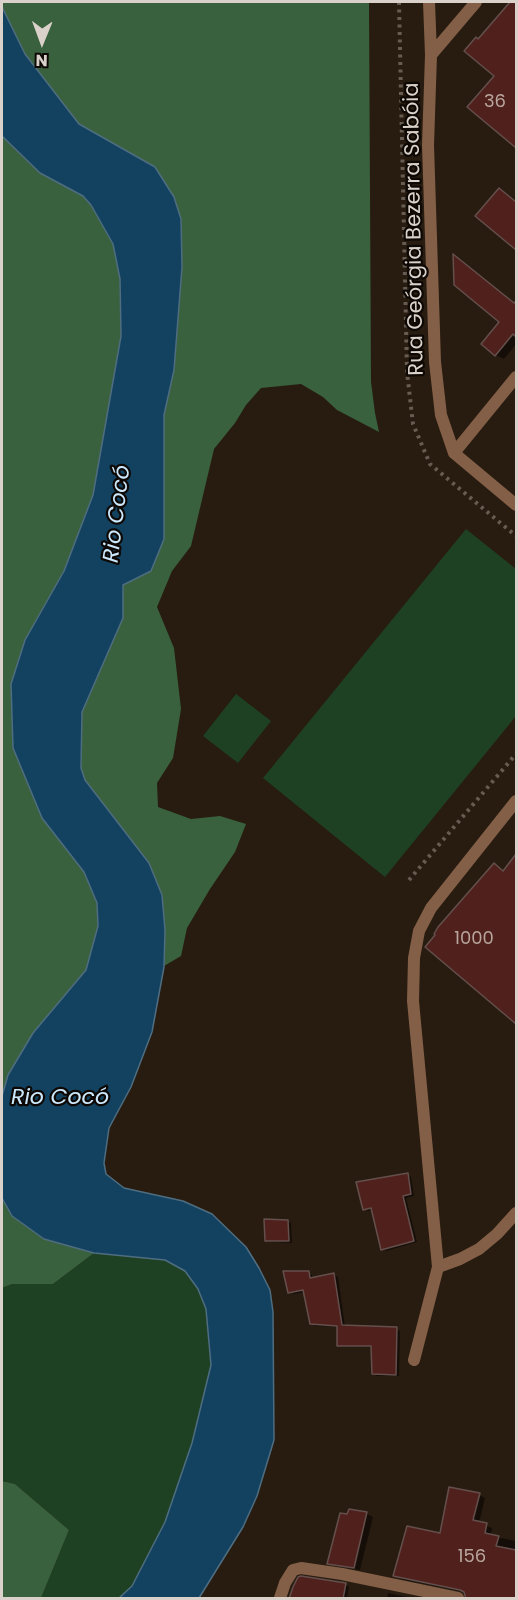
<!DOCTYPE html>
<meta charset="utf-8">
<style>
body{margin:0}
#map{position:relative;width:518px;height:1600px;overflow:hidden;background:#281c10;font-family:Poppins,sans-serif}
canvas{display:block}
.frame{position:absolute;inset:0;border:3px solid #dad2ca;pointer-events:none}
.north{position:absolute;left:12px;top:12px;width:60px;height:60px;-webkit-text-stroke:4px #0d0804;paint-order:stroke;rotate:181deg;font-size:16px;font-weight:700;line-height:24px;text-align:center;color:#dad2ca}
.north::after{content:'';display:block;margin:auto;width:21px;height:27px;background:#dad2ca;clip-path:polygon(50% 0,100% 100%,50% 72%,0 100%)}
</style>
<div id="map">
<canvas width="518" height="1600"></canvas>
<div class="frame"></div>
<div class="north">N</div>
</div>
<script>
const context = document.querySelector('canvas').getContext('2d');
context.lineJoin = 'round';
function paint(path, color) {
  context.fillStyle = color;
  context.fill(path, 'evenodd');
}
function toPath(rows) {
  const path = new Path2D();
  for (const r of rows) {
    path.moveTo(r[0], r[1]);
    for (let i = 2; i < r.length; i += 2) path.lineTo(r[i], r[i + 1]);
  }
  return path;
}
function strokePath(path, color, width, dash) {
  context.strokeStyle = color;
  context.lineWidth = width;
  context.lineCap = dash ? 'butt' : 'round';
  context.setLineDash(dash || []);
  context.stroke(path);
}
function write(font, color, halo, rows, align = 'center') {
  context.font = font + ' Poppins,sans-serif';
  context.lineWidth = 4.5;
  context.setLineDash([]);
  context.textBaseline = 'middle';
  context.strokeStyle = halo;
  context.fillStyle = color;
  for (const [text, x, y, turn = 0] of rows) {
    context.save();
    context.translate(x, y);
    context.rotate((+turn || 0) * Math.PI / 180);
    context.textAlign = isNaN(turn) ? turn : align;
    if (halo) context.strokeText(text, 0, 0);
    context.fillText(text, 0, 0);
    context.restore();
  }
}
const green = toPath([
 [466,529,516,569,516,716,385,877,263,778],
 [236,694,271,721,238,763,203,736],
 [94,1253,165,1260,185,1271,198,1289,206,1309,211,1365,192,1443,165,1522,132,1586,119,1598,41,1598,69,1530,15,1484,2,1481,2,1288,12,1284,53,1284]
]);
const forest = toPath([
 [2,2,369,2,371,382,375,413,379,432,337,410,323,397,301,384,261,388,246,405,235,423,214,449,191,546,172,571,157,607,174,648,181,709,173,758,157,783,158,807,191,819,220,816,246,824,235,852,210,889,187,928,181,956,164,966,165,930,162,895,149,863,85,780,81,768,82,712,122,618,123,585,151,571,164,415,174,370,182,267,155,167,79,124,25,54,2,7],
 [2,136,40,173,83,196,91,205,113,244,120,279,121,336,93,495,64,571,25,640,42,818,84,872,97,903,98,926,86,970,33,1033,2,1096],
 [2,1198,12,1216,44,1239,94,1253,53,1284,12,1284,2,1288],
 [2,1481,15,1484,69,1530,41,1598,2,1598]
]);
const water = toPath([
 [2,7,25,54,79,124,155,167,174,197,181,219,182,267,174,370,164,415,164,539,151,571,123,585,123,618,82,712,81,768,85,780,149,863,162,895,165,930,164,967,152,1032,131,1087,109,1128,104,1163,106,1174,124,1188,183,1201,212,1214,246,1247,259,1268,270,1290,273,1312,274,1440,257,1496,243,1527,199,1598,119,1598,132,1586,165,1522,192,1443,211,1365,206,1309,198,1289,185,1271,165,1260,94,1253,44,1239,12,1216,2,1198,2,1096,8,1075,33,1033,86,970,98,926,97,903,84,872,42,818,13,748,11,684,25,640,64,571,93,495,121,336,120,279,113,244,91,205,83,196,40,173,2,136,2,7]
]);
const shadow = toPath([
 [512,2,516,4,516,146,469,107,496,76,479,41],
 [499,190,516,202,516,248,478,215],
 [455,257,516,305,516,344,504,359,496,355,501,322],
 [516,856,516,1022,427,947,503,872],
 [408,1175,411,1177,414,1196,406,1198,417,1242,386,1251,383,1249,373,1210,368,1211,364,1209],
 [287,1221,291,1223,292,1243,270,1242,266,1240],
 [308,1273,312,1275,313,1279,334,1275,338,1277,345,1327,396,1329,400,1331,399,1376,377,1376,373,1373,373,1347,342,1347,338,1345,339,1327,315,1326,311,1323,305,1292,294,1294,290,1292],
 [479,1495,485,1498,479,1523,492,1528,491,1536,516,1541,516,1598,467,1598,464,1592,401,1579,395,1575,441,1535],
 [350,1511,367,1514,373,1517,360,1570,335,1566,329,1563],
 [346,1585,349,1587,347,1598,291,1598],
 [388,1593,412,1598,387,1598]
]);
const building = toPath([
 [510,2,516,2,516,148,467,107,494,76,464,51,476,37,478,39,510,2],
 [499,188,516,202,516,250,475,216,499,188],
 [453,254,514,303,516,301,516,337,513,334,495,356,481,344,499,322,454,285,453,254],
 [516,854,516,1024,425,947,435,935,434,934,438,927,494,863,503,871,516,854],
 [408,1173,411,1194,403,1196,414,1241,381,1250,371,1208,363,1210,356,1182,408,1173],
 [264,1219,288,1220,289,1241,265,1241,264,1219],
 [283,1271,309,1271,310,1278,334,1273,342,1325,397,1327,396,1375,372,1374,371,1346,337,1346,337,1326,310,1324,303,1290,288,1293,283,1271],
 [449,1487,480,1493,473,1520,487,1523,485,1533,499,1536,496,1546,516,1550,516,1599,466,1599,464,1592,460,1590,393,1576,407,1526,440,1533,449,1487],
 [349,1509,367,1512,354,1568,327,1564,340,1513,347,1514,349,1509],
 [301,1576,346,1583,343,1599,289,1599,293,1587,298,1577,301,1576]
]);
const path = toPath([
 [399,2,407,372,413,424,430,464,516,536],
 [409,880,516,754]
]);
const minor = toPath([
 [429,2,431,55,428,145,435,362,441,415,454,453],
 [431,55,476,2],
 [454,453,516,377],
 [454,453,516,505],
 [438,1267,413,1001,414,958,419,931,431,908,516,801],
 [414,1360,438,1267,460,1259,479,1249,497,1234,516,1213],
 [280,1598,285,1583,293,1570,301,1568,342,1574,458,1598]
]);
const numberNames = [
 ["36",495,102],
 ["1000",474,939],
 ["156",472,1557]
];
const streetNames = [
 ["Rua Geórgia Bezerra Sabóia",415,229,-91]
];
const waterNames = [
 ["Rio Cocó",118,514,-83],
 ["Rio Cocó",60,1098]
];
paint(green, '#1e4123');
paint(forest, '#39613e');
paint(water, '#134260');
strokePath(water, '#4f6d80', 1.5);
paint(shadow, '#0007');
paint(building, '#50211c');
strokePath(building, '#644f4c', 1.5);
strokePath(path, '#665c51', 4, [3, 4.5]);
strokePath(minor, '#835f47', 12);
write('18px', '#b8a69e', null, numberNames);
write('21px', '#dad2ca', '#0d0804', streetNames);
write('italic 22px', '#cce8fd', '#0d0804', waterNames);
</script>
